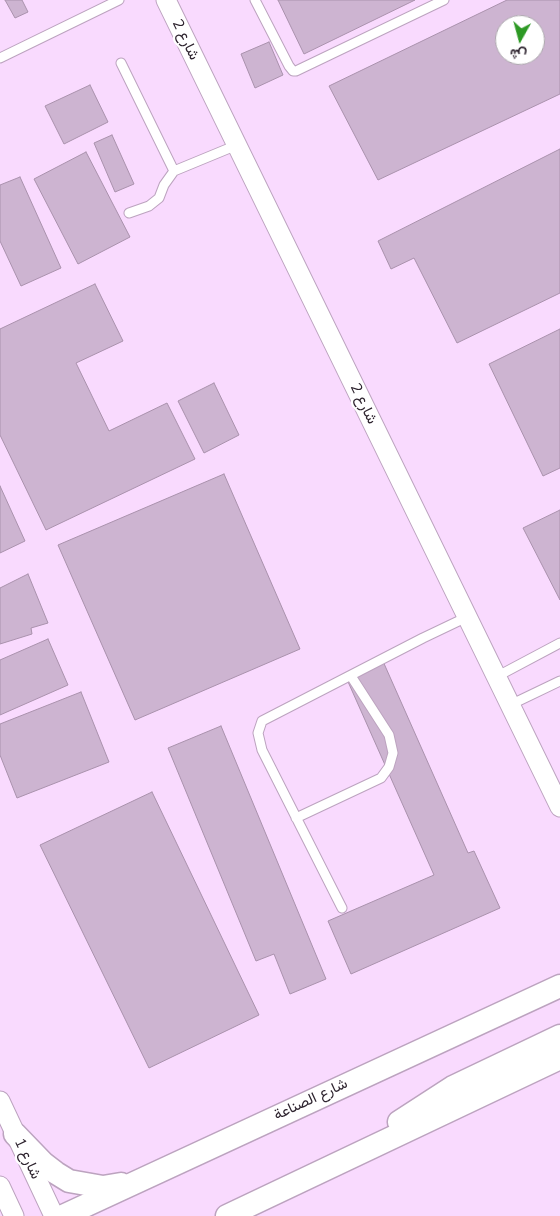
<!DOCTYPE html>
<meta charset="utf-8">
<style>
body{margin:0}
#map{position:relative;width:560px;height:1216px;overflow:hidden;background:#fdedff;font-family:"Nunito Sans",Vazirmatn,sans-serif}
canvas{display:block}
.north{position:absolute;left:495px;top:15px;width:50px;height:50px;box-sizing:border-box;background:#fff;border:1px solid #aba7ac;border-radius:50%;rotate:187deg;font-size:14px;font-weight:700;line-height:20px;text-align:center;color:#2e242f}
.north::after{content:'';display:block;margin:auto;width:18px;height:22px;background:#2d9924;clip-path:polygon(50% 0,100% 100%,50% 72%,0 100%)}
</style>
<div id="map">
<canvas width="560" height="1216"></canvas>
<div class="north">ش</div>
</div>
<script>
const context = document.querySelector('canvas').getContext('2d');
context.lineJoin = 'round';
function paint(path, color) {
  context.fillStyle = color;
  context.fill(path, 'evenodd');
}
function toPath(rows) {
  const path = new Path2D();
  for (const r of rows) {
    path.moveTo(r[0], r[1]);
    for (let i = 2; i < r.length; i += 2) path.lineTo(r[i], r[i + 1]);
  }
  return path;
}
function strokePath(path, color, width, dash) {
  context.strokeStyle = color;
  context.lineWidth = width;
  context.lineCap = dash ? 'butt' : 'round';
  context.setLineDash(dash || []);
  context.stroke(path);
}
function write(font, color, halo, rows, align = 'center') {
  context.font = font + ' "Nunito Sans",Vazirmatn,sans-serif';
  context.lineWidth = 4.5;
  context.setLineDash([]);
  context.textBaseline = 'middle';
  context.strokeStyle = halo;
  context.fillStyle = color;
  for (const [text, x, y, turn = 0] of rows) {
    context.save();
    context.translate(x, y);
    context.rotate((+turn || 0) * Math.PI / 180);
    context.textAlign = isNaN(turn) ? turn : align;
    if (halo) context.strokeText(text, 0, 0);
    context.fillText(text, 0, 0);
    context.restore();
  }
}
const built = toPath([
 [0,0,560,0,560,1216,0,1216],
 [505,25,535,25,535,55,505,55]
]);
const building = toPath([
 [5,0,22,0,28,12,15,18,5,0],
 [278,0,415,0,304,54,278,0],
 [507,0,560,0,560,94,378,180,329,86,507,0],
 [505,25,535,25,535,55,505,55,505,25],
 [269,42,283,75,255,88,241,54,269,42],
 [90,85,108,122,64,144,45,106,90,85],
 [112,135,134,184,115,192,94,143,112,135],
 [560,149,560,293,457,343,414,258,391,269,378,241,560,149],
 [86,152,130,237,78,264,34,179,86,152],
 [20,177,61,268,21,286,0,241,0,185,20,177],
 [95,284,123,341,76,363,109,431,167,403,195,459,46,530,0,435,0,329,95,284],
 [560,329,560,468,543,476,489,364,560,329],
 [214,383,239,435,204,453,178,401,214,383],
 [224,474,300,649,135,720,58,545,224,474],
 [0,486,25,541,0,553,0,486],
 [560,510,560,600,523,528,560,510],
 [28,574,48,623,31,628,32,634,0,644,0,588,28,574],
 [48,639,68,685,0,715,0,660,48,639],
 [382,659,468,853,474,851,500,908,351,974,328,921,434,875,345,675,382,659],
 [81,692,109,762,17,798,0,755,0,724,81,692],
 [221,726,326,979,290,994,274,954,256,961,168,748,221,726],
 [152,792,259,1015,149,1068,40,845,152,792]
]);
const service = toPath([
 [255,0,289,66,293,71,296,71,444,0],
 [0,58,119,0],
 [121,63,174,171],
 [129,213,149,206,159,198,164,185,174,171,237,145],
 [496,677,560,643],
 [510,705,560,681],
 [296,818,381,778,389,767,393,753,389,735,351,676],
 [342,908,262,750,258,733,262,721,423,638,467,617]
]);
const minor = toPath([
 [166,0,560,807],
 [0,1101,54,1216],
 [0,1186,14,1216]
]);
const tertiary = toPath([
 [399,1122,453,1087,560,1036],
 [15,1134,43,1163,56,1173,69,1181,103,1187,121,1184],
 [63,1216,560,986],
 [227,1216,560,1058]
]);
const streetNames = [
 ["شارع 2",185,40,64],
 ["شارع 2",363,404,64],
 ["شارع الصناعة",311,1100,-25],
 ["شارع 1",27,1159,65]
];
paint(built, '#f9dafe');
paint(building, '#cdb4d1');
strokePath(building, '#aa92ad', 1);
strokePath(service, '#bca3bf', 11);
strokePath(minor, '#bca3bf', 21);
strokePath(tertiary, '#bca3bf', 25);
strokePath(service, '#fff', 9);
strokePath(minor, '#fff', 19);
strokePath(tertiary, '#fff', 22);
write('15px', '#2e242f', '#fff', streetNames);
</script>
